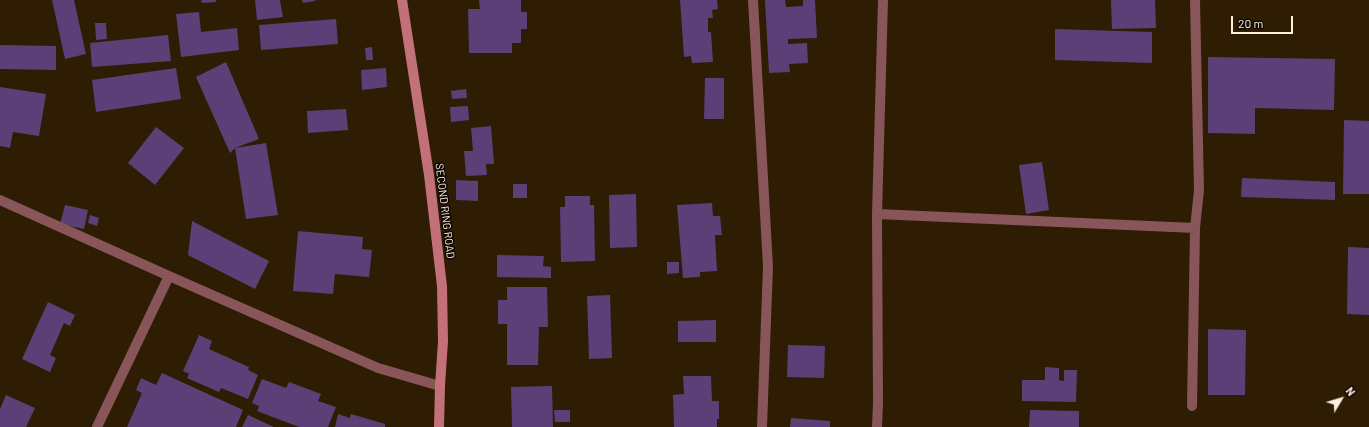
<!DOCTYPE html>
<style>
body{margin:0}
#map{position:relative;width:1369px;height:427px;overflow:hidden;background:#2e1c03;font-family:Barlow,sans-serif}
canvas{display:block}
.north{position:absolute;left:1321px;top:379px;width:40px;height:40px;-webkit-text-stroke:3px #100802;paint-order:stroke;rotate:52deg;font-size:11px;font-weight:700;line-height:16px;text-align:center;color:#fcefe0}
.north::after{content:'';display:block;margin:auto;width:14px;height:18px;background:#fcefe0;clip-path:polygon(50% 0,100% 100%,50% 72%,0 100%)}
.scale{position:absolute;left:1231px;top:16px;width:62px;height:18px;box-sizing:border-box;border:2px solid #fcefe0;border-top:0;padding-left:5px;font-size:12px;line-height:14px;white-space:nowrap;color:#fcefe0;-webkit-text-stroke:3px #100802;paint-order:stroke}
</style>
<div id="map">
<canvas width="1369" height="427"></canvas>
<div class="north">N</div>
<div class="scale">20 m</div>
</div>
<script>
const context = document.querySelector('canvas').getContext('2d');
context.lineJoin = 'round';
function paint(path, color) {
  context.fillStyle = color;
  context.fill(path, 'evenodd');
}
function toPath(rows) {
  const path = new Path2D();
  for (const r of rows) {
    path.moveTo(r[0], r[1]);
    for (let i = 2; i < r.length; i += 2) path.lineTo(r[i], r[i + 1]);
  }
  return path;
}
function strokePath(path, color, width, dash) {
  context.strokeStyle = color;
  context.lineWidth = width;
  context.lineCap = dash ? 'butt' : 'round';
  context.setLineDash(dash || []);
  context.stroke(path);
}
function write(font, color, halo, rows, align = 'center') {
  context.font = font + ' Barlow,sans-serif';
  context.lineWidth = 3;
  context.setLineDash([]);
  context.textBaseline = 'middle';
  context.strokeStyle = halo;
  context.fillStyle = color;
  for (const [text, x, y, turn = 0] of rows) {
    context.save();
    context.translate(x, y);
    context.rotate((+turn || 0) * Math.PI / 180);
    context.textAlign = isNaN(turn) ? turn : align;
    if (halo) context.strokeText(text, 0, 0);
    context.fillText(text, 0, 0);
    context.restore();
  }
}
const building = toPath([
 [52,0,74,0,86,54,65,59],
 [201,0,216,0,216,2,202,3],
 [255,0,280,0,283,17,257,20],
 [302,0,315,0,315,1,303,3],
 [479,0,521,0,521,12,527,12,527,29,521,29,521,43,512,43,512,53,469,53,468,9,480,9],
 [680,0,717,0,718,9,712,10,713,18,708,18,708,32,711,32,713,62,692,63,691,56,684,57],
 [765,0,785,0,786,7,803,6,803,0,815,0,817,38,788,39,788,44,807,43,808,63,789,64,790,72,769,73],
 [1111,0,1155,0,1156,28,1112,29],
 [199,12,201,32,237,28,239,50,181,57,176,14],
 [336,19,338,44,261,50,259,25],
 [95,23,106,23,107,39,96,40],
 [1055,29,1152,32,1152,63,1055,60],
 [168,35,171,61,92,67,90,43],
 [0,45,56,46,56,70,0,69],
 [372,47,373,60,366,60,365,48],
 [1208,57,1335,59,1334,110,1255,108,1255,134,1208,133],
 [226,62,259,139,235,148,230,153,196,77],
 [176,68,181,99,96,112,92,80],
 [386,68,387,87,362,90,361,70],
 [705,78,724,78,724,119,704,119],
 [0,87,46,94,39,136,13,132,10,148,0,146],
 [466,89,467,98,452,99,451,91],
 [468,106,469,120,451,122,450,107],
 [346,109,348,130,308,133,307,111],
 [1344,120,1369,121,1369,194,1343,194],
 [491,126,494,164,486,164,487,175,466,176,464,151,473,151,471,128],
 [156,127,184,148,155,185,128,163],
 [266,143,278,215,246,219,235,148],
 [1042,162,1049,210,1026,214,1019,165],
 [1242,178,1335,182,1335,200,1241,197],
 [456,180,478,181,478,201,456,200],
 [513,184,527,184,527,198,513,198],
 [636,194,637,247,610,248,609,195],
 [565,196,590,196,590,205,594,205,595,261,561,262,560,207,565,207],
 [712,203,713,216,720,216,722,235,715,235,717,271,700,272,700,277,683,278,677,205],
 [65,205,88,210,84,229,60,224],
 [90,215,99,218,97,226,88,223],
 [192,221,269,261,255,289,188,255],
 [298,231,363,237,362,249,372,250,369,277,335,274,333,294,293,291],
 [1348,247,1369,248,1369,315,1347,314],
 [497,255,544,256,543,266,551,267,551,278,497,277],
 [667,262,679,262,679,273,667,274],
 [507,287,547,287,548,327,539,327,538,365,507,365,507,324,498,324,498,300,507,300],
 [610,295,612,358,589,359,587,296],
 [48,302,75,315,70,326,64,323,50,355,56,358,50,372,22,359],
 [716,320,716,342,678,342,678,321],
 [1208,329,1246,330,1245,395,1208,395],
 [199,335,212,341,209,349,249,367,248,370,258,375,248,399,221,388,219,392,187,378,189,374,183,371],
 [788,345,825,346,824,378,787,377],
 [1045,367,1059,368,1059,380,1064,381,1064,370,1077,370,1076,402,1022,401,1022,380,1045,380],
 [162,373,243,410,236,427,127,427,142,393,136,390,141,378,156,385],
 [683,376,711,376,712,401,719,401,719,419,717,419,717,427,674,427,673,395,684,394],
 [262,379,286,388,289,382,321,394,318,401,336,407,328,427,299,427,257,411,259,406,252,403],
 [552,386,553,427,512,427,511,387],
 [6,395,35,408,26,427,0,427,0,409],
 [554,410,570,410,570,422,555,422],
 [1030,410,1079,411,1079,427,1029,427],
 [338,414,350,418,351,414,385,424,385,427,335,427],
 [248,415,274,427,242,427],
 [791,418,830,421,830,427,790,427]
]);
const street = toPath([
 [753,0,768,267,762,427],
 [0,200,169,276,378,368,440,386],
 [877,214,1195,228,1199,190,1195,0],
 [1192,406,1195,228],
 [97,427,169,276],
 [877,427,878,403,877,214,883,0]
]);
const secondary = toPath([
 [402,0,429,175,442,286,443,341,440,386,439,427]
]);
const streetNames = [
 ["SECOND RING ROAD",445,211,83]
];
paint(building, '#5a4077');
strokePath(street, '#885559', 10);
strokePath(secondary, '#c37179', 10);
write('11px', '#fcefe0', '#100802', streetNames);
</script>
